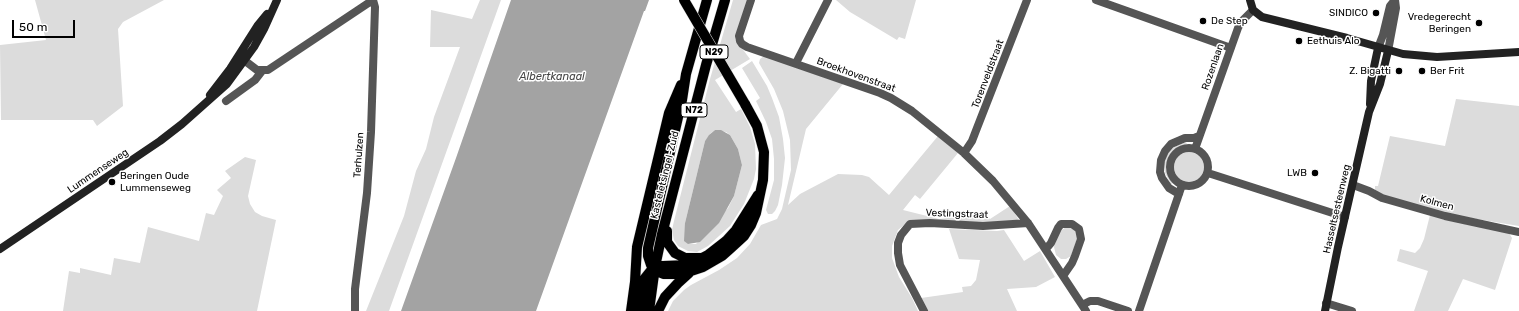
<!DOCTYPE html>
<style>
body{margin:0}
#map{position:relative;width:1519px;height:311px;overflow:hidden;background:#fff;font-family:Rubik,sans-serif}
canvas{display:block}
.scale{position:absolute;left:12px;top:20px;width:63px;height:18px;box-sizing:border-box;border:2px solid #000;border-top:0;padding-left:5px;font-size:12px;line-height:14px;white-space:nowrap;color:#000;-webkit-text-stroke:3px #fff;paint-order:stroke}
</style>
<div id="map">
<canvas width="1519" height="311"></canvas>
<div class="scale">50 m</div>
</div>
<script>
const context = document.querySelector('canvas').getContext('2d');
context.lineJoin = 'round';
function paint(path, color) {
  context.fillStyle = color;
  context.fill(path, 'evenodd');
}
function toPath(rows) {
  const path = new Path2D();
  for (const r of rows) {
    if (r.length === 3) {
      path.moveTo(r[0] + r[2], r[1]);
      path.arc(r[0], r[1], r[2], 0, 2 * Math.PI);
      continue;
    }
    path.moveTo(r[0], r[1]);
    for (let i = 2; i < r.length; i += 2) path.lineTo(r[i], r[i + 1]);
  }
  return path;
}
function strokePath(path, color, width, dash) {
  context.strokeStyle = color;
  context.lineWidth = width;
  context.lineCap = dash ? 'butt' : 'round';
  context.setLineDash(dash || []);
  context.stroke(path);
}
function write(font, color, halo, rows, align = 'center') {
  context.font = font + ' Rubik,sans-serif';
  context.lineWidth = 3;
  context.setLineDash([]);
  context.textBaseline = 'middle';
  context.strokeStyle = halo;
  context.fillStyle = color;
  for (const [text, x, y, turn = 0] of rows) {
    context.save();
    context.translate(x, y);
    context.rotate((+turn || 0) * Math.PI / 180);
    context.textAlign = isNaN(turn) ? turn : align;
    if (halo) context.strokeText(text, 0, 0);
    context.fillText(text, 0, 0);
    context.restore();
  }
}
const green = toPath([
 [35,0,164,0,123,22,118,29,123,106,97,126,93,120,1,120,0,45,46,40],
 [480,0,501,0,389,311,366,311,404,216,416,171,426,149,434,117,460,47,430,47,431,10,472,19],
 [733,0,748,0,735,39,750,59,715,80,736,112,741,109,750,127,755,144,756,169,754,179,744,204,730,226,708,246,697,252,688,251,678,246,674,240,672,230,674,221,710,79],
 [715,130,726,132,730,135,738,149,742,165,734,196,728,208,696,244,688,244,685,223,705,141,711,133],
 [836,0,916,0,905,39,899,37,897,40,850,12],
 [764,56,843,84,806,129,788,205,800,194,838,174,862,175,869,177,889,195,938,136,958,153,920,199,915,195,903,210,939,219,985,214,990,219,1010,206,1019,220,1005,223,910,222,904,225,898,230,892,246,892,258,899,277,912,298,918,311,668,311,673,301,684,290,691,285,719,270,737,258,750,244,761,225,777,219,782,209,791,170,790,140,783,111,774,89,759,63,760,59],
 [752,61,767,86,772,98,779,117,783,139,785,158,782,185,778,205,775,211,772,214,768,214,766,210,774,180,774,159,772,139,766,122,756,101,760,98,742,68],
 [1456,99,1519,106,1519,226,1446,214,1381,195,1375,190,1375,186,1378,186,1390,136,1445,146],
 [1186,142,1187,144,1178,147,1173,151,1168,160,1166,170,1168,176,1173,183,1171,184,1165,173,1165,159,1168,153,1174,147],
 [1189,167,15],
 [245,157,256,160,248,196,250,204,255,212,262,216,276,220,257,311,63,311,69,271,80,273,80,268,111,275,114,258,140,263,148,227,199,241,206,213,214,215,223,196,217,190,231,178,225,171],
 [1430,215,1509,233,1512,238,1495,290,1463,279,1448,311,1414,311,1428,271,1397,261,1400,249,1415,253,1420,248,1424,239],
 [1066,227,1075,229,1078,236,1071,256,1066,259,1061,259,1056,255,1054,247,1059,232],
 [949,229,997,231,1004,230,1024,261,1040,251,1055,277,1036,287,1007,289,1017,311,927,311,921,298,963,292,962,287,971,286,976,280,980,260,959,259]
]);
const water = toPath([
 [511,0,649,0,645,11,644,11,536,311,401,311,456,158],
 [715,130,721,130,730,135,738,149,742,165,734,196,719,223,700,242,688,244,684,241,685,223,705,141,709,135]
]);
const street = toPath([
 [751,0,739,36,740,41,742,44,747,47,880,93,891,98,912,111,964,153,993,181,1028,223,1086,311],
 [1096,0,1231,48],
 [1378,48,1383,35,1390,6,1394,1],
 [1388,51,1396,8,1395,0],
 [240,57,257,70,268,70,373,0],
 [796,63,828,0],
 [226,101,255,80,262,71],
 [1189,167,19],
 [1195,149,1238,28,1241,22,1253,10],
 [964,153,972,141,977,128,1027,0],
 [1208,173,1345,217],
 [1353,185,1369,191,1382,198,1445,216,1519,232],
 [1179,194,1169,188,1162,178,1160,172,1161,160,1165,151,1171,144,1185,138,1194,138,1199,136],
 [1046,249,1051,243,1058,228,1061,224,1072,224,1079,229,1081,239,1075,256,1072,263,1063,276],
 [1326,303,1352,311],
 [1082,305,1090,301,1098,301,1128,311],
 [355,311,355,289,367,193,371,132,375,7,373,0],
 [924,311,900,265,898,253,898,243,901,235,910,224,930,223,983,226,1028,223],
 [1139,311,1182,185]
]);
const secondary = toPath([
 [1250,0,1253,10,1262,17,1347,38,1403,54,1437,57,1519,52],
 [210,95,230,69,258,25,267,14],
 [1370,104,1371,81,1378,48],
 [0,249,160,141,182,124,227,84,254,47,264,29,277,0],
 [1325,311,1338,247,1369,112,1380,84,1388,51]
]);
const primary = toPath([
 [707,0,686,74,682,100,648,248,648,256,651,265,659,272,664,274,682,274,703,267,722,256,731,248,744,236,751,225,756,213,763,180,764,152,757,126,745,104],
 [667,231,667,242,675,253,685,258,701,258],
 [653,268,663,266,689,265,708,255,726,241,736,230,758,195],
 [631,311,635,282,637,247,669,113,681,85],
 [640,311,645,278,653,268],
 [649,311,655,267,662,234,706,65,725,0],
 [658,311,665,297,678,283,689,273]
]);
const primaryBridge = toPath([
 [684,0,745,104]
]);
const markers = [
 [1376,13,4,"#000"],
 [1203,21,4,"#000"],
 [1479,23,4,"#000"],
 [1299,41,4,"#000"],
 [1399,71,4,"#000"],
 [1422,71,4,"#000"],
 [1315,173,4,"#000"],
 [112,182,4,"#000"]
];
const shields = [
 [714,52,28],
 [694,110,26]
];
const shieldNames = [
 ["N29",714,52],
 ["N72",694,110]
];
const poiNames = [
 ["SINDICO",1368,13],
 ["Vredegerecht",1471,17],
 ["Beringen",1471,29],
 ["De Step",1211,21,"left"],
 ["Eethuis Alo",1307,41,"left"],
 ["Z. Bigatti",1391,71],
 ["Ber Frit",1430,71,"left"],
 ["LWB",1307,173],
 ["Beringen Oude",120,176,"left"],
 ["Lummenseweg",120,188,"left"]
];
const streetNames = [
 ["Rozenlaan",1213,67,-71],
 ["Torenveldstraat",988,74,-69],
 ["Broekhovenstraat",856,75,20],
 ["Terhulzen",359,155,-86],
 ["Lummenseweg",98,171,-34],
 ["Kasteletsingel-Zuid",665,175,-76],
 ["Kolmen",1437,203,15],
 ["Hasseltsesteenweg",1337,209,-77],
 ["Vestingstraat",957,214,2]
];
const waterNames = [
 ["Albertkanaal",552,77]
];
paint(green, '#dcdcdc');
paint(water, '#a3a3a3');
strokePath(primary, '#dbdbdb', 11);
strokePath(street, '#555', 8);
strokePath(secondary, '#222', 8);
strokePath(primary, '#000', 10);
strokePath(primaryBridge, '#dbdbdb', 11, []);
strokePath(primaryBridge, '#000', 10);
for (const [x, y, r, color] of markers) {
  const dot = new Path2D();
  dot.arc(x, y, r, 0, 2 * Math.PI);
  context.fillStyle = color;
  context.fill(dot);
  strokePath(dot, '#fff', 1.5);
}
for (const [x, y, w] of shields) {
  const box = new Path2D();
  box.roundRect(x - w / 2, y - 7, w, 14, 3);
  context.fillStyle = '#fff';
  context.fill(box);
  strokePath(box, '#000', 1);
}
write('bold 9px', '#000', null, shieldNames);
write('10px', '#000', '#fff', poiNames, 'right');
write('10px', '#000', '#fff', streetNames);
write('italic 11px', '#444', '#fff', waterNames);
</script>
